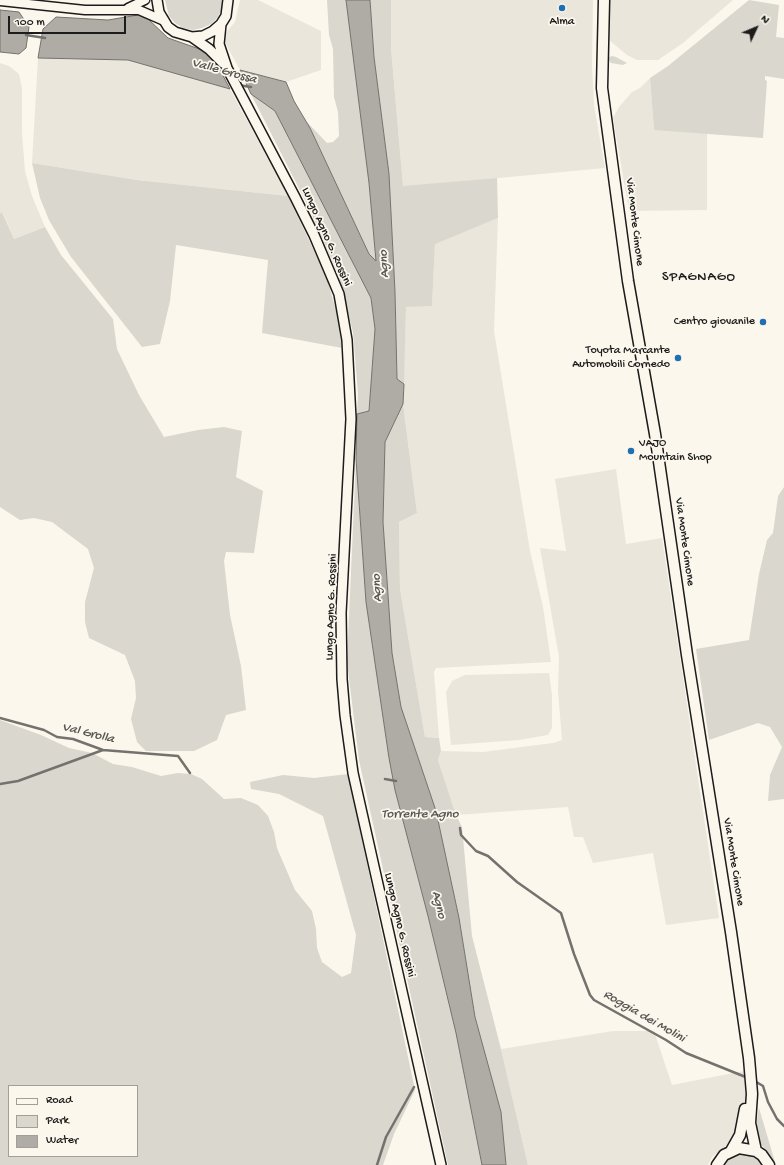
<!DOCTYPE html>
<style>
body{margin:0}
#map{position:relative;width:784px;height:1165px;overflow:hidden;background:#fbf7ec;font-family:"Gochi Hand",sans-serif}
canvas{display:block}
.legend{position:absolute;left:8px;top:1085px;width:130px;height:72px;box-sizing:border-box;background:#fbf7ec;border:1px solid #a29f99;margin:0;padding:5px 7px;list-style:none;font-size:12px;color:#1c1c1c}
.legend li{display:flex;align-items:center;gap:8px;height:20px}
.legend b{width:20px;border:1px solid #a29f99}
.north{position:absolute;left:736px;top:8px;width:40px;height:40px;-webkit-text-stroke:3px #fbf7ec;paint-order:stroke;rotate:46deg;font-size:11px;font-weight:700;line-height:16px;text-align:center;color:#1c1c1c}
.north::after{content:'';display:block;margin:auto;width:14px;height:18px;background:#1c1c1c;clip-path:polygon(50% 0,100% 100%,50% 72%,0 100%)}
.scale{position:absolute;left:8px;top:16px;width:118px;height:18px;box-sizing:border-box;border:2px solid #1c1c1c;border-top:0;padding-left:5px;font-size:12px;line-height:14px;white-space:nowrap;color:#1c1c1c;-webkit-text-stroke:3px #fbf7ec;paint-order:stroke}
</style>
<div id="map">
<canvas width="784" height="1165"></canvas>
<ul class="legend">
<li><b style="height:5px;background:#fbf7ec"></b>Road</li>
<li><b style="height:11px;background:#dad7ce"></b>Park</li>
<li><b style="height:11px;background:#afaca5"></b>Water</li>
</ul>
<div class="north">N</div>
<div class="scale">100 m</div>
</div>
<script>
const context = document.querySelector('canvas').getContext('2d');
context.lineJoin = 'round';
function paint(path, color) {
  context.fillStyle = color;
  context.fill(path, 'evenodd');
}
function toPath(rows) {
  const path = new Path2D();
  for (const r of rows) {
    path.moveTo(r[0], r[1]);
    for (let i = 2; i < r.length; i += 2) path.lineTo(r[i], r[i + 1]);
  }
  return path;
}
function strokePath(path, color, width, dash) {
  context.strokeStyle = color;
  context.lineWidth = width;
  context.lineCap = dash ? 'butt' : 'round';
  context.setLineDash(dash || []);
  context.stroke(path);
}
function write(font, color, halo, rows, align = 'center') {
  context.font = font + ' "Gochi Hand",sans-serif';
  context.lineWidth = 3.5;
  context.setLineDash([]);
  context.textBaseline = 'middle';
  context.strokeStyle = halo;
  context.fillStyle = color;
  for (const [text, x, y, turn = 0] of rows) {
    context.save();
    context.translate(x, y);
    context.rotate((+turn || 0) * Math.PI / 180);
    context.textAlign = isNaN(turn) ? turn : align;
    if (halo) context.strokeText(text, 0, 0);
    context.fillText(text, 0, 0);
    context.restore();
  }
}
const built = toPath([
 [240,0,258,0,321,31,321,70,286,82,240,70,222,37,235,22],
 [390,0,593,0,592,66,594,105,605,168,403,187,391,48],
 [610,0,733,0,683,43,658,60,637,60,627,55,609,40],
 [38,58,128,60,230,89,288,196,137,180,32,163],
 [0,63,9,66,19,74,22,88,22,133,25,171,32,196,45,227,14,239,3,213,0,214],
 [650,78,654,130,707,130,707,210,629,211,613,118,619,107,632,92,640,88],
 [498,218,494,331,530,551,543,607,551,662,436,668,434,672,439,738,425,737,400,589,399,522,417,513,403,404,406,307,432,305,435,243],
 [616,469,626,544,662,538,719,918,666,925,653,853,593,863,583,837,574,837,568,807,456,815,438,760,441,751,483,752,553,743,562,740,558,691,559,657,540,548,566,551,555,479],
 [549,673,552,695,552,728,548,735,519,740,451,745,446,692,452,681,465,675],
 [613,1031,654,1031,672,1085,744,1071,753,1109,727,1145,712,1157,708,1165,528,1165,501,1049]
]);
const green = toPath([
 [165,0,223,0,222,9,218,17,211,24,202,28,193,30,183,28,175,23,169,16],
 [327,0,346,0,369,183,376,261,369,254,307,122,327,143,333,142,339,136,338,112,334,97,333,49,329,35],
 [370,0,391,0,391,48,403,186,497,178,498,218,435,244,432,306,406,307,404,384,397,380,395,292,389,174,374,57],
 [749,0,779,5,776,37,784,38,784,79,765,76,765,80,767,81,763,138,654,130,650,78,668,66],
 [612,56,616,57,627,63,623,65,611,63,607,58],
 [251,94,275,111,371,298,375,329,369,411,357,414,358,394,353,332,338,274,309,208],
 [32,163,137,180,288,196,327,278,336,311,342,348,262,333,268,260,176,245,170,301,160,344,142,347,71,257,59,237,49,220,40,198],
 [2,212,14,239,45,227,61,255,113,319,117,349,139,395,164,437,198,430,224,427,242,431,236,477,263,491,254,553,226,552,224,561,230,615,241,666,246,710,226,715,217,740,194,751,146,751,137,742,131,719,136,698,135,681,125,655,89,638,85,622,85,602,94,568,88,549,52,522,34,518,20,520,0,507,0,214],
 [403,404,417,513,399,522,400,589,425,737,439,738,441,751,438,760,456,815,462,827,472,936,501,1049,528,1165,506,1165,501,1112,475,1017,459,918,436,811,401,707,392,653,383,522,385,442],
 [356,459,366,602,389,758,395,790,428,916,456,1033,482,1165,448,1165,359,760,347,662],
 [784,487,784,799,768,801,770,775,782,747,770,727,758,723,709,740,696,649,749,640,759,574,767,540,773,533,778,496],
 [0,720,41,735,69,748,92,753,113,764,132,767,161,776,178,773,191,774,202,779,224,799,241,798,258,805,268,816,274,832,277,848,295,890,312,911,316,929,317,948,322,962,342,977,351,973,356,935,323,816,279,794,251,789,250,782,283,775,314,778,348,774,415,1090,394,1134,383,1165,0,1165],
 [9,1086,137,1086,137,1156,9,1156],
 [759,1108,775,1162,760,1143,757,1134,756,1127],
 [742,1154,756,1157,763,1165,725,1165,729,1159]
]);
const water = toPath([
 [346,0,370,0,374,57,389,174,395,292,397,379,404,384,403,404,385,442,383,522,392,653,401,707,436,811,459,918,475,1017,501,1112,506,1165,482,1165,456,1033,428,916,395,790,389,758,366,602,356,459,357,414,369,411,375,329,371,298,275,111,251,94,240,70,286,82,294,101,310,128,369,254,376,261,369,183,346,0],
 [0,10,19,12,29,27,26,48,19,54,0,52,0,10],
 [138,15,148,19,168,38,205,51,216,62,230,89,128,60,38,58,43,29,56,17,108,20,138,15]
]);
const stream = toPath([
 [26,35,45,38],
 [238,85,251,87],
 [0,718,44,730,57,737,73,739,103,750,178,756,190,773],
 [385,779,396,781],
 [0,784,18,781,103,750],
 [460,828,461,835,476,851,488,856,517,882,561,913,574,954,590,995,594,1000,666,1040,686,1053,748,1078],
 [753,1080,763,1086,768,1102,777,1119,784,1126],
 [377,1165,386,1137,414,1087]
]);
const tertiary = toPath([
 [0,1,85,10,139,10,162,20],
 [128,8,145,0]
]);
const secondary = toPath([
 [157,0,159,12,168,27,175,32,192,37,203,36,213,31,221,24,226,16,228,0],
 [221,24,219,44,227,68,295,197,314,235,339,294,347,340,351,419,341,613,342,679,345,715,353,773,441,1165],
 [192,37,209,49,223,63]
]);
const primary = toPath([
 [604,0,602,88,628,281,655,434,687,655,731,932,749,1058,752,1094,750,1123,756,1151],
 [731,1151,740,1135,745,1109],
 [717,1165,724,1155,739,1148,756,1151,762,1155,769,1165]
]);
const markers = [
 [562,8,4,"#1f6fb2"],
 [763,322,4,"#1f6fb2"],
 [678,358,4,"#1f6fb2"],
 [631,451,4,"#1f6fb2"]
];
const poiNames = [
 ["Alma",562,22,"center"],
 ["Centro giovanile",755,322],
 ["Toyota Marcante",670,351],
 ["Automobili Cornedo",670,365],
 ["VAJO",639,444,"left"],
 ["Mountain Shop",639,458,"left"]
];
const streetNames = [
 ["Via Monte Cimone",634,222,83],
 ["Lungo Agno G. Rossini",326,237,66],
 ["Via Monte Cimone",684,542,82],
 ["Lungo Agno G. Rossini",332,607,-88],
 ["Via Monte Cimone",733,862,81],
 ["Lungo Agno G. Rossini",399,925,77]
];
const waterNames = [
 ["Valle Grossa",224,72,15],
 ["Agno",385,264,-93],
 ["Agno",378,588,-93],
 ["Val Grolla",88,734,14],
 ["Torrente Agno",420,815],
 ["Agno",438,905,76],
 ["Roggia dei Molini",644,1017,30]
];
const quarterNames = [
 ["SPAGNAGO",699,278]
];
paint(built, '#eae6dc');
paint(green, '#dad7ce');
paint(water, '#afaca5');
strokePath(water, '#74726e', 1);
strokePath(stream, '#74726e', 2.5);
strokePath(tertiary, '#1c1c1c', 11);
strokePath(secondary, '#1c1c1c', 12);
strokePath(primary, '#1c1c1c', 13);
strokePath(tertiary, '#fbf7ec', 8);
strokePath(secondary, '#fbf7ec', 9);
strokePath(primary, '#fbf7ec', 10);
for (const [x, y, r, color] of markers) {
  const dot = new Path2D();
  dot.arc(x, y, r, 0, 2 * Math.PI);
  context.fillStyle = color;
  context.fill(dot);
  strokePath(dot, '#fbf7ec', 1.5);
}
write('12px', '#1c1c1c', '#fbf7ec', poiNames, 'right');
write('12px', '#1c1c1c', '#fbf7ec', streetNames);
write('italic 13px', '#575653', '#fbf7ec', waterNames);
context.letterSpacing = '1px';
write('14px', '#1c1c1c', '#fbf7ec', quarterNames);
context.letterSpacing = '0px';
</script>
